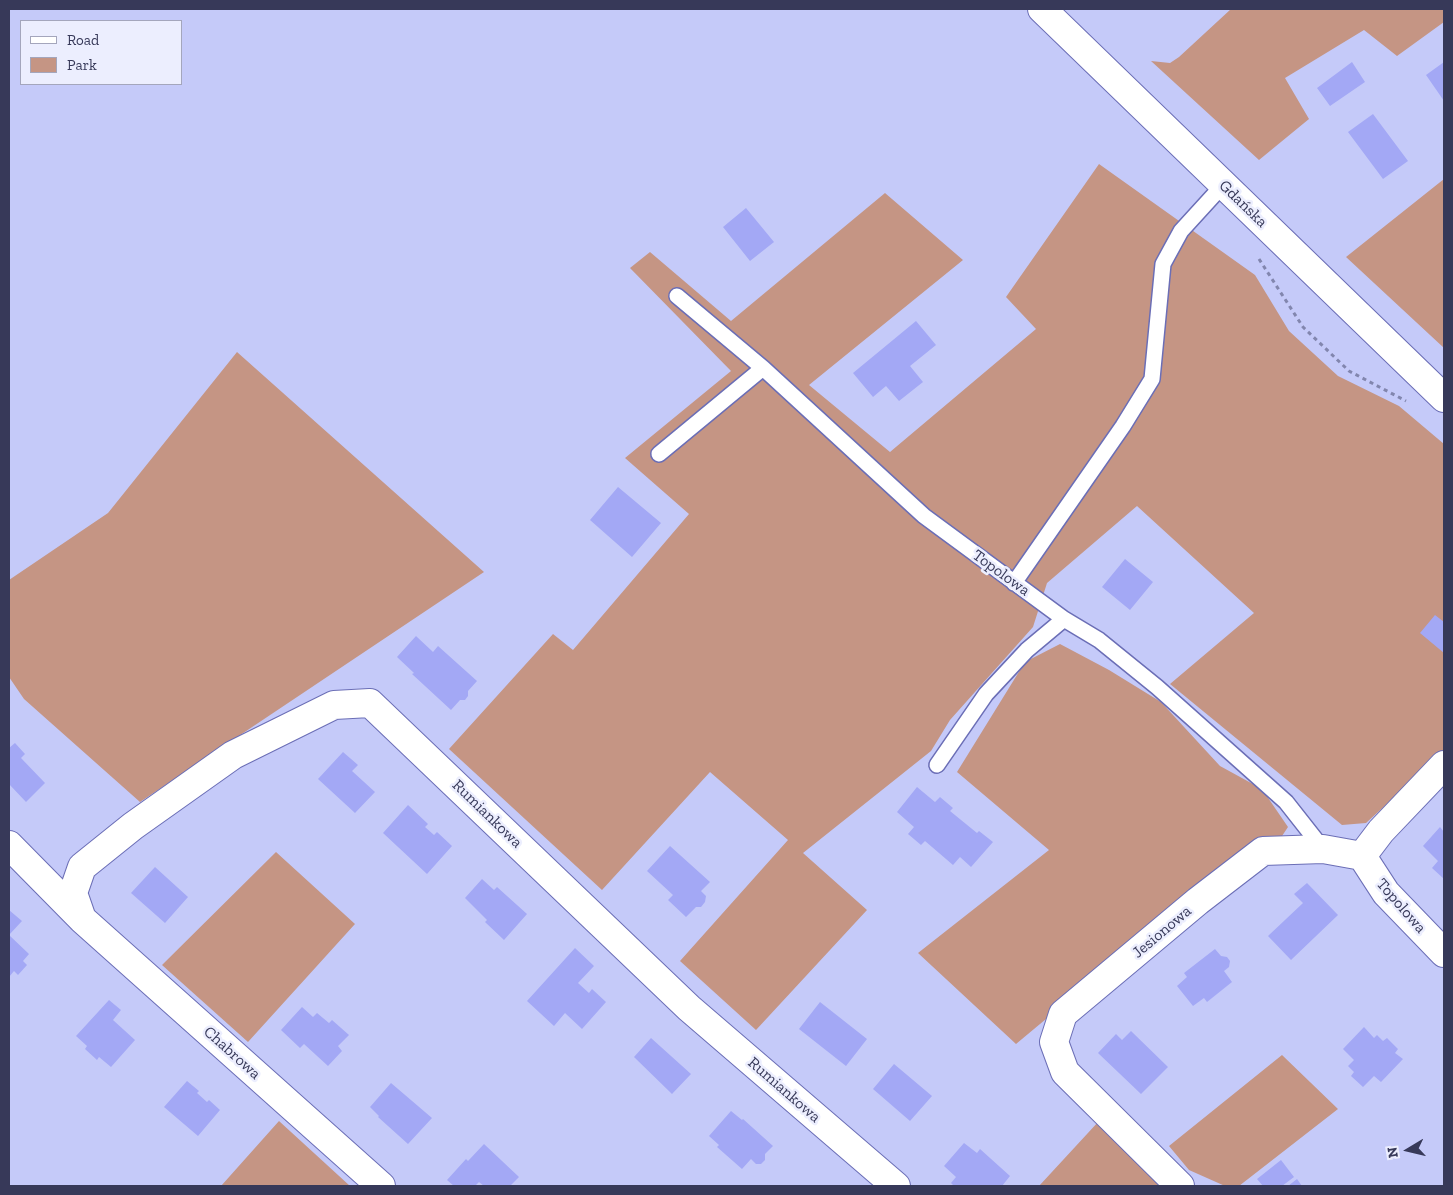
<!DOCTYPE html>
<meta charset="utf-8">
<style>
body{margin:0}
#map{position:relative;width:1453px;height:1195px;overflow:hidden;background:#c5caf9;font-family:"Zilla Slab",serif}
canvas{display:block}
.frame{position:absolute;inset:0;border:10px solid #373959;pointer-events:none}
.legend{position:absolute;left:20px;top:20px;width:162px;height:65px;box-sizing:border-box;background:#eceefe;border:1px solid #a4a6bc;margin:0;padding:6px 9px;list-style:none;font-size:15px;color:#373959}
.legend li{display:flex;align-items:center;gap:10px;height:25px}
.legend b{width:25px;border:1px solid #a4a6bc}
.north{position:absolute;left:1383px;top:1125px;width:50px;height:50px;-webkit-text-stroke:4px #eceefe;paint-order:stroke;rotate:261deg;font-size:14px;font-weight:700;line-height:20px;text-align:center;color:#373959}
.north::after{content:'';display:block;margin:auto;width:18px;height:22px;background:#373959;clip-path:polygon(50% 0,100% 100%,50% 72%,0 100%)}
</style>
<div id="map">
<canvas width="1453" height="1195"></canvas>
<div class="frame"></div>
<ul class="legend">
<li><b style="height:6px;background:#fff"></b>Road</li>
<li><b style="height:14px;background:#c59584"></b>Park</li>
</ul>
<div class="north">N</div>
</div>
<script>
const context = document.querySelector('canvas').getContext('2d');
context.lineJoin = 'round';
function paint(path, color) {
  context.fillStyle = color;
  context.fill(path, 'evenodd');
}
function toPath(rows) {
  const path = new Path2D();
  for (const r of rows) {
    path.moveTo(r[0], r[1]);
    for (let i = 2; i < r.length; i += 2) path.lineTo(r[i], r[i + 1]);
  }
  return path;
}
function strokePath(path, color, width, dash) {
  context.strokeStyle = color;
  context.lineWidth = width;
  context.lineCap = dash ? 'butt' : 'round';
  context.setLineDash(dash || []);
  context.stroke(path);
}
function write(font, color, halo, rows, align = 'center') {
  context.font = font + ' "Zilla Slab",serif';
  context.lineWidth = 5;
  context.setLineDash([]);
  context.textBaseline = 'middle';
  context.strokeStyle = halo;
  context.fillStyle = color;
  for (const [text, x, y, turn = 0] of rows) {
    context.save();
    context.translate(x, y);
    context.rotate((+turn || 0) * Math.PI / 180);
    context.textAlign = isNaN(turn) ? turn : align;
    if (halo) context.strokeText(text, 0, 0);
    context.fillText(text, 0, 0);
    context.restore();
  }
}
const green = toPath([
 [1231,9,1444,9,1444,22,1397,56,1364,30,1285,78,1309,119,1259,160,1151,61,1170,63,1179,57],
 [1099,164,1255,275,1289,331,1338,376,1399,406,1444,444,1444,752,1366,823,1342,825,1170,684,1254,613,1137,506,1047,583,1033,627,950,720,931,751,803,853,867,910,756,1030,680,961,788,840,710,772,602,890,449,749,553,634,573,650,689,514,625,458,731,371,630,268,650,252,731,321,885,193,963,260,809,385,890,452,1036,329,1006,297],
 [1444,179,1444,348,1346,257],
 [237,352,484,572,140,802,24,699,9,677,9,580,108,513],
 [1060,644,1109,670,1161,702,1220,766,1262,789,1288,827,1278,842,1256,844,1016,1044,918,953,1049,850,957,772,1025,662],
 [276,852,355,924,248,1042,162,965],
 [1282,1055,1338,1109,1239,1186,1225,1186,1189,1170,1169,1146],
 [279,1121,350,1186,221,1186],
 [1099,1121,1166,1186,1039,1186]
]);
const building = toPath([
 [1352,62,1365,82,1330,106,1317,88],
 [1444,62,1444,101,1426,75],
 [1373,114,1408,161,1383,179,1348,132],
 [746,208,774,242,750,261,723,227],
 [916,321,936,345,910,366,923,382,899,401,886,386,873,397,853,373],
 [618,487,661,523,632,557,590,520],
 [1125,559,1153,582,1130,610,1102,587],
 [1435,615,1444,622,1444,653,1420,633],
 [416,636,433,652,438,646,477,681,468,691,468,696,465,700,460,700,451,710,412,674,414,673,397,657],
 [15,743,25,754,21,758,45,783,26,802,9,784,9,748],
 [343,752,358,765,352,771,375,792,355,813,318,779],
 [917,787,935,802,940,797,953,808,950,811,977,833,979,831,993,842,971,867,960,857,953,865,925,841,921,845,908,834,914,827,897,812],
 [408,805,428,824,425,827,434,835,437,832,452,846,427,874,383,833],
 [1440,827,1444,832,1444,879,1432,868,1438,861,1423,846],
 [670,846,710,882,701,891,706,896,705,902,701,907,696,907,686,917,668,900,673,895,647,871],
 [155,867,188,897,165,923,131,893],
 [482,879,494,890,497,887,527,914,504,940,485,922,487,920,465,898],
 [1307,883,1338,915,1291,960,1268,936,1303,903,1294,894],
 [9,910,22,921,9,935,29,954,23,961,27,965,18,975,14,971,9,977],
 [575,948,594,966,578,983,589,993,592,989,606,1002,582,1029,565,1013,554,1026,527,1001],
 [1215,949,1221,956,1227,957,1230,961,1229,967,1224,971,1232,982,1207,1002,1204,998,1193,1006,1177,986,1187,977,1184,973],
 [109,1000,121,1010,113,1020,135,1040,111,1067,99,1057,97,1060,85,1049,87,1046,76,1036],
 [820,1002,867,1039,846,1066,799,1029],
 [302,1007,313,1017,317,1013,329,1023,332,1020,349,1035,338,1046,342,1051,328,1066,304,1044,300,1048,281,1030],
 [1364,1027,1374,1038,1377,1035,1383,1041,1387,1038,1398,1049,1395,1053,1403,1059,1381,1082,1374,1076,1363,1087,1351,1076,1354,1072,1348,1066,1354,1060,1343,1049],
 [1131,1031,1168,1067,1141,1094,1098,1053,1116,1034,1122,1040],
 [651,1038,691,1074,672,1094,634,1057],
 [894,1064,932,1096,910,1121,873,1089],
 [187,1081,199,1091,197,1093,207,1102,209,1100,220,1110,198,1136,164,1107],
 [391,1083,432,1118,408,1144,378,1117,379,1116,370,1107],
 [731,1111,742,1120,743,1119,773,1146,765,1154,765,1160,761,1164,756,1164,751,1159,742,1169,717,1147,719,1145,709,1136],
 [964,1143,977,1153,980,1149,1010,1176,1002,1186,954,1186,951,1183,956,1177,944,1166],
 [484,1144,519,1177,510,1186,484,1186,479,1182,475,1186,454,1186,447,1180,466,1159,468,1161],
 [1281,1160,1294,1177,1282,1186,1263,1186,1257,1179],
 [1297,1179,1302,1186,1288,1186]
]);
const path = toPath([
 [1259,259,1303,327,1349,371,1406,401]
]);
const service = toPath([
 [677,296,763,368,924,516,1064,619,1099,640,1157,687,1286,802,1323,849],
 [659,454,763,368],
 [1014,583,1123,426,1152,379,1163,264,1181,231,1223,185],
 [937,765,986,694,1027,650,1064,619]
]);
const minor = toPath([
 [9,845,82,919,381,1186],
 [1362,856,1386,893,1444,953],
 [1362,856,1381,831,1444,765],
 [82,919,73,893,82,867,133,826,233,755,334,705,370,703,689,1008,896,1186],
 [1180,1186,1065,1072,1054,1042,1063,1014,1198,901,1263,851,1323,849,1362,856]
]);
const secondary = toPath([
 [1042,9,1444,398]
]);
const streetNames = [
 ["Gdańska",1243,204,44],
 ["Topolowa",1001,573,36],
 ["Rumiankowa",487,814,44],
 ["Topolowa",1401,906,49],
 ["Jesionowa",1162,932,-40],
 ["Chabrowa",232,1053,42],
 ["Rumiankowa",784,1090,41]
];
paint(green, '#c59584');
paint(building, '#a3a8f5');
strokePath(service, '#6b6eb6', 18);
strokePath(minor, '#6b6eb6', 30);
strokePath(secondary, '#6b6eb6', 30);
strokePath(path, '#8286ae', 3, [4, 4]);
strokePath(service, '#fff', 15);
strokePath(minor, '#fff', 28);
strokePath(secondary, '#fff', 28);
write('16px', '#373959', '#eceefe', streetNames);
</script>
